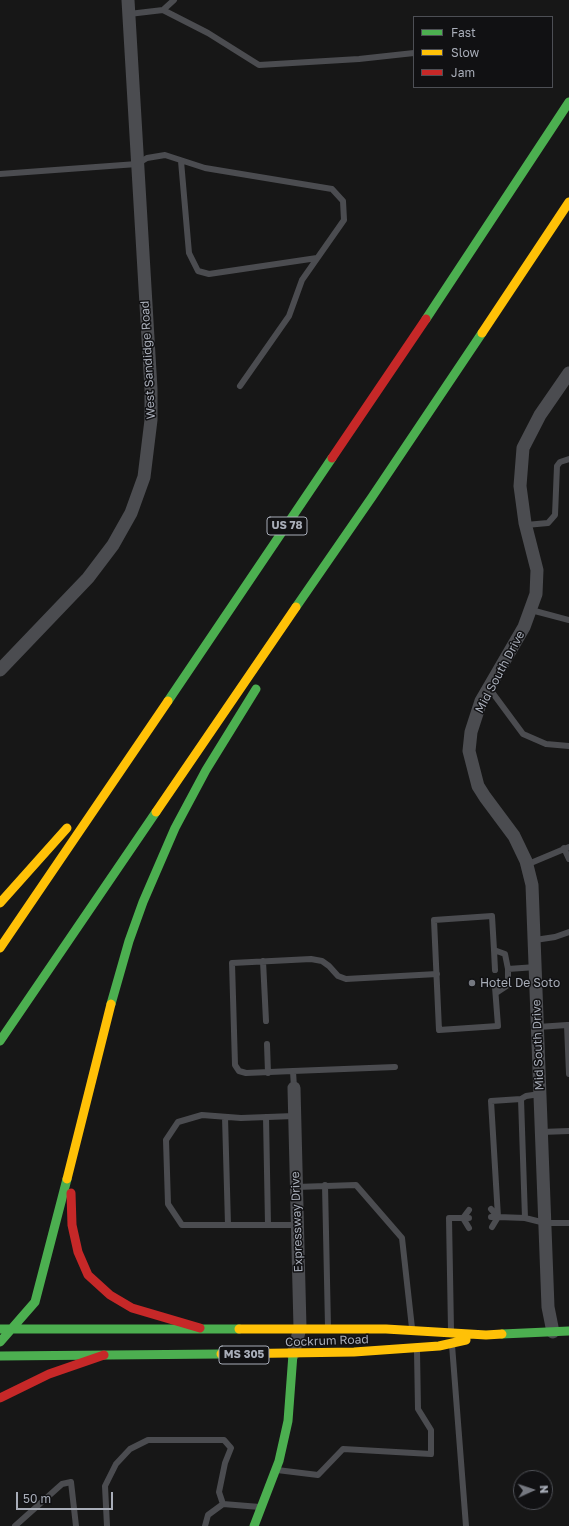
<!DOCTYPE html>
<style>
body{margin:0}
#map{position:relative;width:569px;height:1526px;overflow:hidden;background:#171717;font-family:"Golos Text",sans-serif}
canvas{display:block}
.legend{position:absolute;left:413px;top:16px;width:140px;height:72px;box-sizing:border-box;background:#111113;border:1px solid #4d4f55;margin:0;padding:5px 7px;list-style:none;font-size:12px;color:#a8adb8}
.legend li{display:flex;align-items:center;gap:8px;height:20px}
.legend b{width:20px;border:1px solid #4d4f55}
.north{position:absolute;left:513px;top:1470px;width:40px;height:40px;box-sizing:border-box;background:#111113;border:1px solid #4d4f55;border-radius:50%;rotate:87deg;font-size:11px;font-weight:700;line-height:16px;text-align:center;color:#a8adb8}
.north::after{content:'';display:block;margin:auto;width:14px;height:18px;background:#757880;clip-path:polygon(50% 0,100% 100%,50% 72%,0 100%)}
.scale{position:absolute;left:16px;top:1492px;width:97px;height:18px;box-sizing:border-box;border:2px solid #a8adb8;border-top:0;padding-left:5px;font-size:12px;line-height:14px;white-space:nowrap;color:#a8adb8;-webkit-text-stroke:3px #111113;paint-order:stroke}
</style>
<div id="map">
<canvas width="569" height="1526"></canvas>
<ul class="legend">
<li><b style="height:5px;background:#4caf50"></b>Fast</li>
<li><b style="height:5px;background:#ffc107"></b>Slow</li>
<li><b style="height:5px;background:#c62828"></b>Jam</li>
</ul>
<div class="north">N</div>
<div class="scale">50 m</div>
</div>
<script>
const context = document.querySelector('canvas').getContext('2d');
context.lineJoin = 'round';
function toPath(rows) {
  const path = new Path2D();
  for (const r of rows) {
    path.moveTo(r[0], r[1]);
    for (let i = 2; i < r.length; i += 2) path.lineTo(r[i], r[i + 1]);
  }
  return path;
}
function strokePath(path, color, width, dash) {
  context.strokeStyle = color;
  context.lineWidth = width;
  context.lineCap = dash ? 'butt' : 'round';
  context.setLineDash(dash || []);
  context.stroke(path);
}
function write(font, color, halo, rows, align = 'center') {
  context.font = font + ' "Golos Text",sans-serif';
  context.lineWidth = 3;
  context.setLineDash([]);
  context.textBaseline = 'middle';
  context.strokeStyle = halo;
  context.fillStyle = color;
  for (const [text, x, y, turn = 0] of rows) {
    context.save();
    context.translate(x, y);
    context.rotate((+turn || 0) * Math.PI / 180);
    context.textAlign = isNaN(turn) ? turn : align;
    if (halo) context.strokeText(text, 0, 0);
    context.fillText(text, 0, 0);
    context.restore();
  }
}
const lane = toPath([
 [163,10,208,33,259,65,359,59,414,53],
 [129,14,163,10,174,0],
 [181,161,189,253,198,271,209,274,317,258],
 [0,174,137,164,147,158,165,155,205,168,332,189,343,201,344,220,302,280,289,316,240,386],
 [526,525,548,523,555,515,557,466,560,462,569,459],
 [531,610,569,620],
 [489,688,523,734,546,744,569,746],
 [564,848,569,859],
 [526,865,569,847],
 [535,940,555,937,569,932],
 [494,950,495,970],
 [263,961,266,1021],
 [495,987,498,1026,439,1030,434,920,492,916,494,950,505,954,508,969,536,967],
 [496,993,508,985,508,969],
 [569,1025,567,1025,569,1074],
 [538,1027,567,1025],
 [267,1044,268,1073],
 [293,1071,395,1067],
 [294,1088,293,1071,246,1073,239,1071,235,1065,232,963,311,959,322,961,329,966,338,976,346,979,437,974],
 [521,1099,525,1218],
 [294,1116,241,1118,202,1115,178,1122,166,1140,168,1204,182,1225,297,1225],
 [225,1117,228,1225],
 [266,1117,268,1225],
 [541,1132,569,1131],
 [325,1185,328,1327],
 [296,1187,356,1185,402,1238,412,1328],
 [491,1209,498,1217,491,1217],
 [498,1217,525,1218,545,1223,569,1223],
 [469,1218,463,1218,469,1228],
 [492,1227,498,1217,491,1101,521,1099,526,1096,540,1094],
 [451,1330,449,1218,463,1218,469,1210],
 [452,1345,466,1526],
 [277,1470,318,1475,343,1449,431,1454,431,1430,418,1409,417,1351],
 [15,1526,62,1484,71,1482,76,1526],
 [107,1526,105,1486,116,1464,130,1449,148,1440,224,1440,231,1448,225,1463,219,1492,223,1504,260,1507],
 [205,1526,208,1515,223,1504]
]);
const street = toPath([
 [0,670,88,578,113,545,131,513,144,477,151,420,151,389,128,0],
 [553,1332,548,1307,532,885,526,861,514,836,485,797,478,786,469,751,471,732,481,701,524,627,536,594,537,570,525,523,520,486,523,448,540,415,569,373],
 [293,1354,300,1328,294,1088]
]);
const fast = toPath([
 [426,319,569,102],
 [296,607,372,497,482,333],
 [168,701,332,458],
 [111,1004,129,941,143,902,175,828,206,770,256,689],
 [0,1041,156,812],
 [0,1329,239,1329],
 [502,1334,569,1331],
 [0,1342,35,1302,67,1179],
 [0,1356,221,1354],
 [254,1526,279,1461,288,1421,293,1354]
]);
const slow = toPath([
 [482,333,569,202],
 [156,812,296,607],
 [0,903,67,828],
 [0,948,168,701],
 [67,1179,111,1004],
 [239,1329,386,1329,486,1335,502,1334],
 [221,1354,354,1352,439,1346,466,1340]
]);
const jam = toPath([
 [332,458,426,319],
 [71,1193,72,1225,78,1252,88,1275,110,1295,132,1308,200,1328],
 [0,1398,49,1374,104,1355]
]);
const markers = [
 [472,983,4,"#757880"]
];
const shields = [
 [287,526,40],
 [244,1355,50]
];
const shieldNames = [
 ["US 78",287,526],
 ["MS 305",244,1355]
];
const streetNames = [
 ["West Sandidge Road",148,360,-93],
 ["Mid South Drive",500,672,-62],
 ["Mid South Drive",538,1045,-92],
 ["Expressway Drive",297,1222,-92],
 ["Cockrum Road",327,1341,-2]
];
const poiNames = [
 ["Hotel De Soto",480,983]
];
strokePath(lane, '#4b4c50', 6);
strokePath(street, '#4b4c50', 13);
strokePath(fast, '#4caf50', 9);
strokePath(slow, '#ffc107', 9);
strokePath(jam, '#c62828', 9);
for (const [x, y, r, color] of markers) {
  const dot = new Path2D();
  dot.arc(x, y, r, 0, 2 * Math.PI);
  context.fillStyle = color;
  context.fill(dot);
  strokePath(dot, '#111113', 1.5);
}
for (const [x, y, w] of shields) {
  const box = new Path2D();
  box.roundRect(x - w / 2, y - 9, w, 18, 3);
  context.fillStyle = '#111113';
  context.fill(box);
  strokePath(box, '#a8adb8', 1);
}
write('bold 11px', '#a8adb8', null, shieldNames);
write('12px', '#a8adb8', '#111113', streetNames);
write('12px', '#a8adb8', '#111113', poiNames, 'left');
</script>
